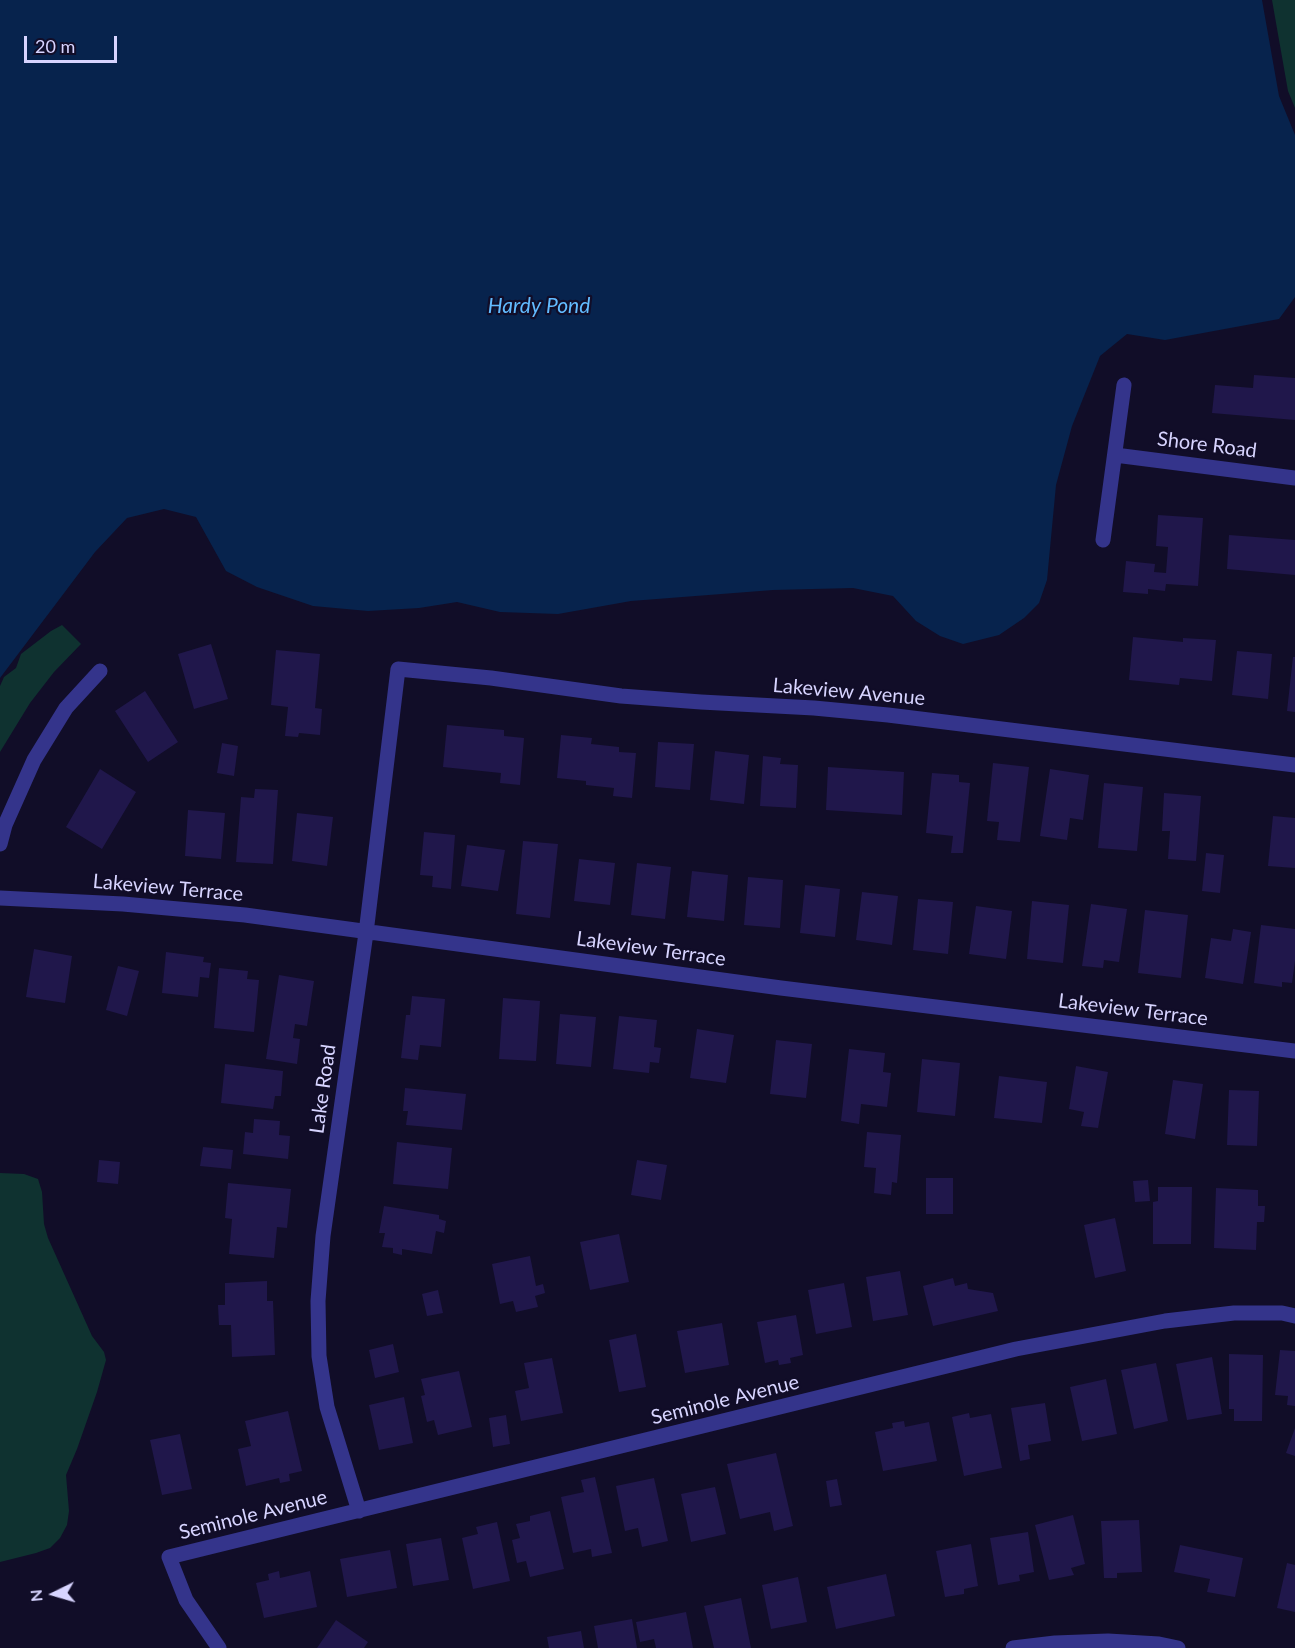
<!DOCTYPE html>
<style>
body{margin:0}
#map{position:relative;width:1295px;height:1648px;overflow:hidden;background:#110d28;font-family:Lato,sans-serif}
canvas{display:block}
.north{position:absolute;left:24px;top:1564px;width:60px;height:60px;-webkit-text-stroke:4px #110d28;paint-order:stroke;rotate:265deg;font-size:16px;font-weight:700;line-height:24px;text-align:center;color:#d7d4ff}
.north::after{content:'';display:block;margin:auto;width:21px;height:27px;background:#d7d4ff;clip-path:polygon(50% 0,100% 100%,50% 72%,0 100%)}
.scale{position:absolute;left:24px;top:36px;width:93px;height:27px;box-sizing:border-box;border:3px solid #d7d4ff;border-top:0;padding-left:8px;font-size:18px;line-height:21px;white-space:nowrap;color:#d7d4ff;-webkit-text-stroke:4px #110d28;paint-order:stroke}
</style>
<div id="map">
<canvas width="1295" height="1648"></canvas>
<div class="north">N</div>
<div class="scale">20 m</div>
</div>
<script>
const context = document.querySelector('canvas').getContext('2d');
context.lineJoin = 'round';
function paint(path, color) {
  context.fillStyle = color;
  context.fill(path, 'evenodd');
}
function toPath(rows) {
  const path = new Path2D();
  for (const r of rows) {
    path.moveTo(r[0], r[1]);
    for (let i = 2; i < r.length; i += 2) path.lineTo(r[i], r[i + 1]);
  }
  return path;
}
function strokePath(path, color, width, dash) {
  context.strokeStyle = color;
  context.lineWidth = width;
  context.lineCap = dash ? 'butt' : 'round';
  context.setLineDash(dash || []);
  context.stroke(path);
}
function write(font, color, halo, rows, align = 'center') {
  context.font = font + ' Lato,sans-serif';
  context.lineWidth = 4.5;
  context.setLineDash([]);
  context.textBaseline = 'middle';
  context.strokeStyle = halo;
  context.fillStyle = color;
  for (const [text, x, y, turn = 0] of rows) {
    context.save();
    context.translate(x, y);
    context.rotate((+turn || 0) * Math.PI / 180);
    context.textAlign = isNaN(turn) ? turn : align;
    if (halo) context.strokeText(text, 0, 0);
    context.fillText(text, 0, 0);
    context.restore();
  }
}
const green = toPath([
 [1272,0,1295,0,1295,108,1288,91],
 [62,625,81,644,54,672,30,703,0,752,0,686,4,677,16,668,21,654,51,631],
 [0,1173,24,1174,38,1179,42,1192,44,1224,48,1238,92,1336,104,1352,106,1360,97,1392,77,1449,66,1475,69,1511,67,1525,60,1538,50,1548,36,1553,0,1562]
]);
const water = toPath([
 [0,0,1262,0,1279,96,1295,135,1295,297,1279,319,1165,340,1127,334,1100,356,1072,426,1056,485,1047,580,1039,603,1024,618,999,635,963,644,940,636,916,621,893,596,853,588,773,590,631,601,558,614,500,612,457,602,419,608,368,611,313,606,257,587,226,571,196,517,164,509,127,518,95,552,0,678]
]);
const building = toPath([
 [1254,375,1295,378,1295,420,1212,413,1215,385,1253,388],
 [1158,515,1203,518,1198,586,1166,584,1165,591,1148,589,1148,594,1123,592,1126,561,1155,564,1154,572,1166,573,1168,547,1156,546],
 [1229,535,1295,540,1295,575,1227,569],
 [1133,637,1183,642,1183,638,1216,640,1212,681,1180,678,1179,685,1129,680],
 [211,644,228,699,194,709,178,654],
 [276,650,320,654,315,708,322,709,320,735,299,733,298,737,285,736,288,707,271,705],
 [1237,651,1272,654,1268,699,1232,695],
 [1293,657,1295,657,1295,712,1287,711],
 [145,691,178,742,148,762,115,711],
 [447,725,504,730,504,736,524,738,520,785,500,783,501,773,443,767],
 [561,735,592,738,591,744,619,747,619,752,636,753,632,798,613,796,614,788,586,785,586,781,557,778],
 [658,742,694,744,690,790,655,787],
 [222,743,238,746,234,776,217,773],
 [715,751,749,755,744,804,710,800],
 [763,756,781,758,780,764,798,765,796,808,760,806],
 [993,763,1029,767,1020,842,997,840,999,822,987,821],
 [828,767,904,772,902,815,826,810],
 [100,769,136,792,102,849,66,827],
 [1050,769,1089,775,1083,820,1070,818,1067,840,1040,836],
 [932,773,959,775,959,782,970,783,963,853,951,853,953,836,926,833],
 [1104,783,1143,787,1137,851,1098,848],
 [255,789,278,790,273,864,236,862,241,797,254,798],
 [1164,793,1201,796,1196,861,1168,859,1170,831,1162,831],
 [188,810,225,813,221,859,185,856],
 [297,813,333,817,327,866,292,861],
 [1273,816,1295,818,1295,868,1268,866],
 [424,832,455,835,451,889,432,887,433,876,420,875],
 [523,841,558,844,550,918,516,914],
 [467,845,505,850,498,891,461,886],
 [1206,853,1224,855,1220,893,1202,891],
 [579,859,615,863,610,905,574,901],
 [637,863,671,867,665,919,631,915],
 [692,871,728,875,724,921,687,917],
 [748,877,783,880,780,928,744,925],
 [805,885,840,889,835,937,800,933],
 [862,892,898,896,892,945,856,940],
 [918,899,953,902,948,954,913,950],
 [1032,901,1069,905,1063,963,1027,959],
 [1091,904,1127,909,1119,962,1104,960,1103,968,1082,966],
 [976,906,1012,911,1006,959,969,954],
 [1145,910,1188,915,1181,978,1138,973],
 [1261,925,1295,929,1295,961,1292,983,1282,982,1282,987,1254,983],
 [1233,929,1251,932,1243,984,1205,978,1211,938,1231,941],
 [34,949,72,956,65,1003,26,997],
 [166,952,204,957,203,962,211,963,209,978,200,977,198,997,162,993],
 [118,966,139,971,127,1016,106,1010],
 [219,968,248,971,247,979,259,980,254,1032,214,1028],
 [279,975,314,981,307,1026,295,1024,293,1038,300,1039,297,1064,266,1059],
 [412,996,445,999,441,1047,420,1045,418,1060,401,1058,406,1015,410,1015],
 [503,998,540,1001,536,1061,499,1059],
 [560,1014,596,1017,591,1067,556,1064],
 [619,1016,657,1020,654,1047,661,1048,659,1063,650,1062,649,1073,613,1069],
 [697,1029,734,1035,726,1083,690,1078],
 [776,1040,812,1044,806,1098,770,1094],
 [849,1049,885,1053,883,1072,891,1073,887,1107,861,1104,859,1124,841,1121],
 [922,1059,960,1063,955,1116,917,1112],
 [225,1064,283,1071,281,1096,275,1096,273,1109,221,1103],
 [1076,1066,1108,1072,1098,1128,1081,1126,1084,1112,1069,1109],
 [999,1076,1047,1082,1042,1123,994,1118],
 [1173,1080,1203,1084,1195,1139,1165,1134],
 [405,1088,466,1094,462,1130,406,1125,408,1111,403,1111],
 [1229,1090,1259,1091,1257,1146,1227,1145],
 [254,1119,280,1121,279,1135,290,1136,288,1159,243,1154,245,1132,253,1133],
 [867,1132,901,1135,897,1183,892,1182,891,1195,874,1193,876,1168,864,1167],
 [397,1142,452,1148,448,1189,393,1184],
 [203,1147,233,1150,231,1169,200,1166],
 [99,1160,120,1162,118,1184,97,1182],
 [637,1160,667,1165,661,1200,631,1195],
 [926,1178,953,1178,953,1214,926,1214],
 [1148,1180,1150,1201,1135,1202,1133,1181],
 [228,1183,291,1189,287,1228,277,1227,274,1258,229,1254,232,1219,225,1218],
 [1158,1187,1192,1187,1191,1244,1153,1244,1153,1202,1158,1201],
 [1216,1188,1258,1190,1258,1206,1265,1206,1264,1222,1257,1222,1256,1250,1214,1248],
 [384,1206,439,1215,439,1219,446,1221,444,1233,436,1231,432,1254,402,1249,402,1255,393,1253,393,1248,382,1247,385,1233,379,1233],
 [1115,1218,1126,1271,1095,1278,1084,1225],
 [619,1234,629,1282,590,1290,580,1242],
 [530,1256,536,1286,543,1284,545,1293,535,1296,538,1307,516,1312,513,1301,500,1304,492,1264],
 [900,1271,908,1315,873,1321,866,1277],
 [953,1278,955,1286,967,1283,968,1289,993,1293,998,1311,933,1326,923,1286],
 [267,1281,267,1301,273,1301,275,1355,232,1357,231,1325,219,1325,218,1305,225,1305,225,1283],
 [844,1283,852,1327,816,1334,808,1290],
 [438,1290,443,1313,427,1316,422,1294],
 [796,1315,803,1355,790,1358,791,1363,779,1365,778,1360,765,1363,757,1322],
 [722,1323,729,1365,685,1373,677,1331],
 [636,1334,646,1387,619,1392,609,1340],
 [393,1344,399,1372,375,1378,369,1350],
 [1280,1350,1295,1351,1295,1406,1287,1405,1288,1396,1275,1395],
 [1229,1354,1263,1355,1262,1421,1234,1421,1234,1409,1229,1409],
 [1212,1357,1222,1414,1187,1420,1176,1364],
 [552,1358,563,1413,521,1421,515,1391,529,1388,524,1363],
 [1156,1363,1168,1421,1134,1429,1121,1370],
 [459,1371,472,1427,438,1435,434,1420,427,1422,421,1396,425,1395,421,1379],
 [1106,1379,1117,1434,1082,1441,1070,1387],
 [404,1397,413,1443,379,1450,369,1405],
 [1045,1403,1051,1441,1028,1445,1030,1459,1020,1461,1011,1408],
 [288,1411,302,1471,289,1474,290,1481,280,1483,279,1478,246,1486,238,1449,251,1446,245,1421],
 [969,1413,970,1418,991,1414,1002,1468,964,1476,952,1417],
 [506,1415,510,1444,493,1447,489,1418],
 [904,1421,905,1427,929,1422,937,1461,883,1471,875,1432,893,1428,892,1423],
 [1295,1428,1295,1456,1286,1453],
 [180,1434,192,1489,162,1495,150,1440],
 [776,1453,793,1526,774,1531,770,1512,740,1519,727,1464],
 [595,1477,612,1553,592,1557,591,1549,573,1553,561,1497,584,1492,581,1480],
 [654,1478,668,1541,642,1547,638,1528,625,1531,616,1486],
 [837,1479,842,1505,830,1507,826,1481],
 [715,1487,726,1534,691,1542,681,1494],
 [550,1511,564,1569,530,1577,526,1561,517,1563,512,1540,520,1538,516,1524,530,1521,530,1516],
 [1073,1515,1085,1564,1071,1568,1074,1575,1049,1580,1035,1525],
 [1139,1520,1142,1572,1117,1573,1117,1578,1104,1578,1101,1521],
 [497,1522,510,1581,473,1589,462,1538,478,1534,476,1527],
 [1028,1532,1034,1572,1019,1575,1020,1581,998,1585,990,1538],
 [441,1538,449,1580,413,1586,406,1544],
 [971,1544,978,1586,964,1589,964,1594,945,1597,936,1551],
 [1180,1545,1243,1558,1235,1597,1207,1592,1210,1579,1174,1572],
 [390,1550,397,1588,347,1597,340,1559],
 [1287,1563,1295,1565,1295,1612,1277,1608],
 [279,1571,280,1578,310,1571,317,1607,264,1618,256,1583,269,1580,268,1574],
 [886,1574,895,1616,836,1629,827,1587],
 [798,1577,807,1622,771,1629,762,1585],
 [741,1598,751,1648,714,1648,704,1606],
 [686,1612,693,1648,656,1648,654,1639,640,1642,636,1622],
 [632,1619,637,1648,598,1648,594,1626],
 [336,1620,368,1642,364,1648,317,1648],
 [581,1631,584,1648,549,1648,547,1637]
]);
const street = toPath([
 [1115,455,1295,478],
 [1103,540,1124,385],
 [0,844,5,825,34,760,66,708,100,671],
 [0,898,123,904,245,915,781,988,1295,1051],
 [359,1511,327,1407,319,1356,318,1301,323,1236,366,933,398,669,491,678,621,696,701,702,814,708,888,715,1295,765],
 [219,1648,186,1600,169,1557,1016,1349,1165,1321,1234,1313,1282,1313,1295,1316],
 [1013,1648,1055,1643,1108,1641,1159,1644,1178,1648]
]);
const streetNames = [
 ["Shore Road",1207,445,7],
 ["Lakeview Avenue",849,692,5],
 ["Lakeview Terrace",168,888,5],
 ["Lakeview Terrace",651,949,8],
 ["Lakeview Terrace",1133,1010,7],
 ["Lake Road",323,1089,-82],
 ["Seminole Avenue",725,1400,-14],
 ["Seminole Avenue",253,1515,-14]
];
const waterNames = [
 ["Hardy Pond",539,306]
];
paint(green, '#0f3230');
paint(water, '#07234d');
paint(building, '#20174b');
strokePath(street, '#34348b', 15);
write('20px', '#d7d4ff', '#110d28', streetNames);
write('italic 21px', '#62bbff', '#110d28', waterNames);
</script>
